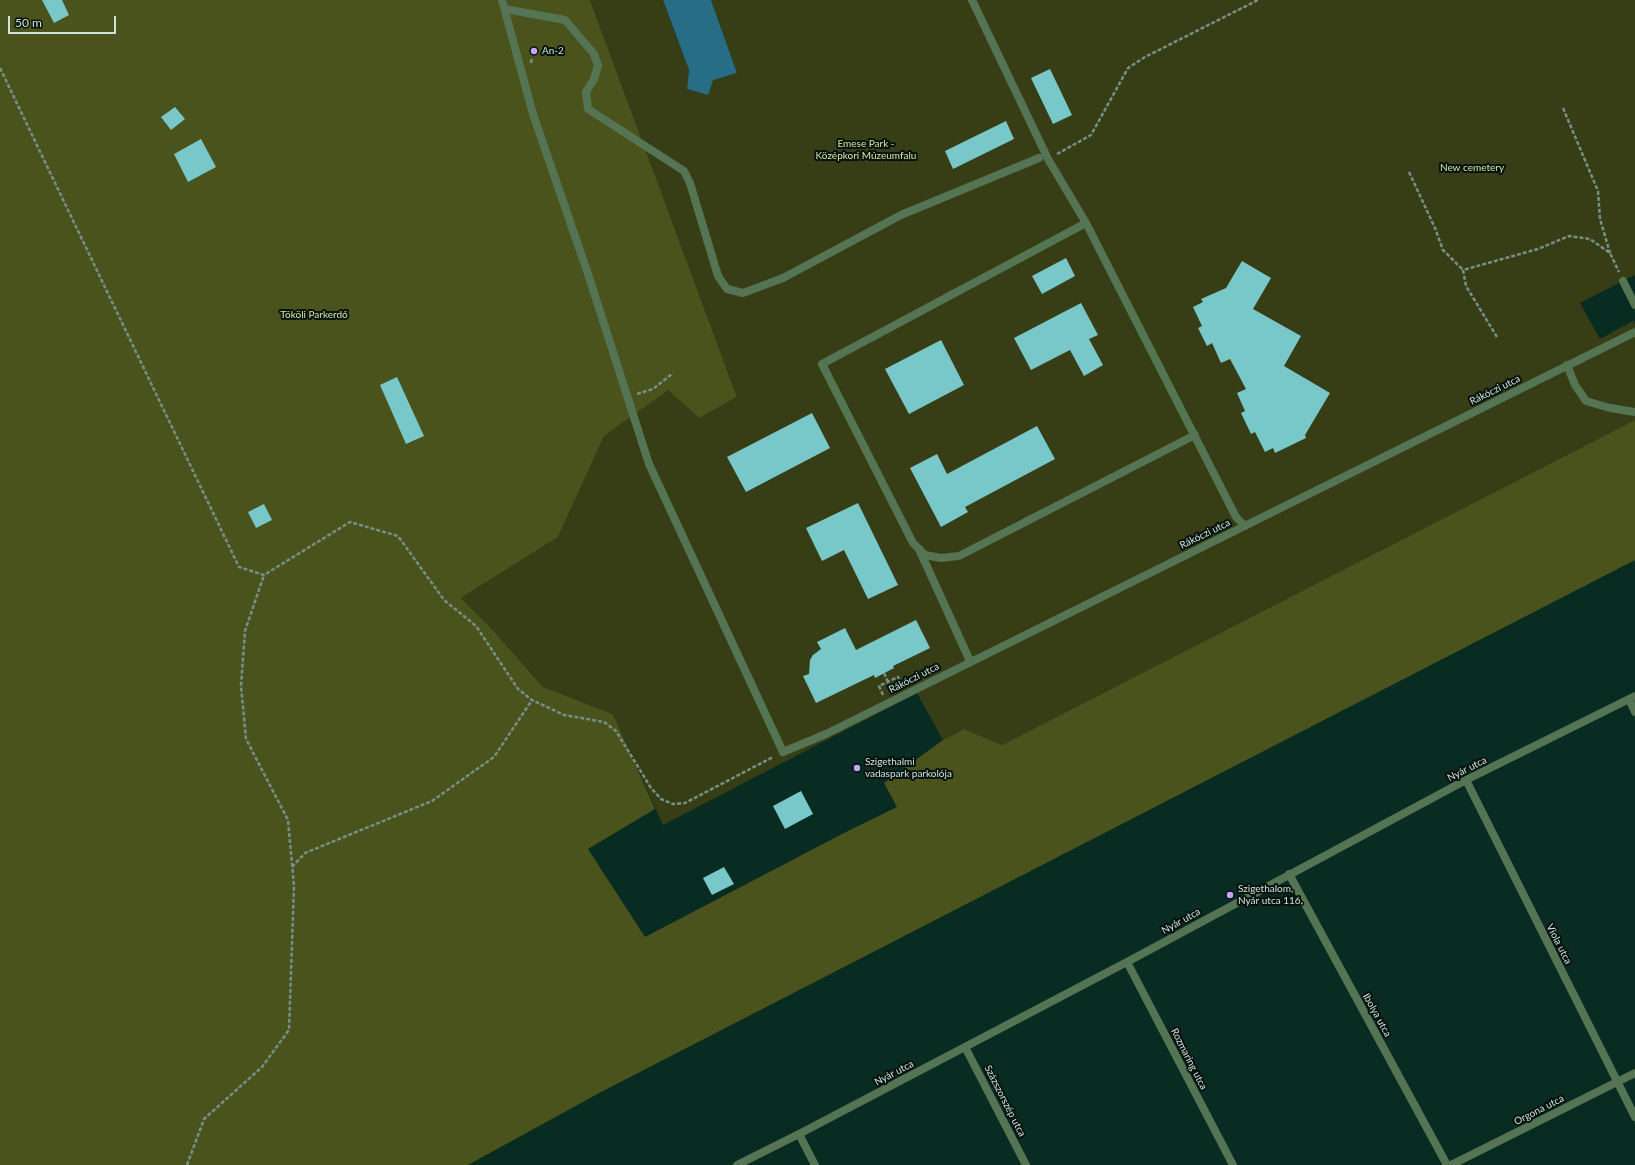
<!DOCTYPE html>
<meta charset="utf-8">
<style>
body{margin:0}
#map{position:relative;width:1635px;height:1165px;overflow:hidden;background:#082c22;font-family:Lato,sans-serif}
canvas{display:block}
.scale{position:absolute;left:8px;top:16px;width:108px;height:18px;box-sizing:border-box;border:2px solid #d0e2db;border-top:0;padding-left:5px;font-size:12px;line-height:14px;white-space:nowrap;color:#d0e2db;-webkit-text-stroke:3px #04110c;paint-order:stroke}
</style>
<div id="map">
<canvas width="1635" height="1165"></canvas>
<div class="scale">50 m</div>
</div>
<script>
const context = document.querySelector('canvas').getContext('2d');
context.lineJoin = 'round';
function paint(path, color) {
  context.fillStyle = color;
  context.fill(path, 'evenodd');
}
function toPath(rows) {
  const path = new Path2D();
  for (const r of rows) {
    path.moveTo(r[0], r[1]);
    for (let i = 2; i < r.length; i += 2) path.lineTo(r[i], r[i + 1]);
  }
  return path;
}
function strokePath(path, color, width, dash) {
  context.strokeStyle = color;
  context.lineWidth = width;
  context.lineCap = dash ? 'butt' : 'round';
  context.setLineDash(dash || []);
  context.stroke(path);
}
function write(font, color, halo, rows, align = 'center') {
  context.font = font + ' Lato,sans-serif';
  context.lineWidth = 4;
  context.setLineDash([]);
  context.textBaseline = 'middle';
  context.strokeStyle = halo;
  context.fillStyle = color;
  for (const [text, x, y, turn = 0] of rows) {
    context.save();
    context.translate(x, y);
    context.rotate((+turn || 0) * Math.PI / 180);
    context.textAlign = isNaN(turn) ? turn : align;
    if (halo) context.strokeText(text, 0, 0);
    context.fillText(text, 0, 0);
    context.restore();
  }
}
const green = toPath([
 [590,0,663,0,689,70,687,89,708,95,712,80,737,73,711,0,1635,0,1635,275,1580,303,1600,339,1633,321,1635,325,1635,420,1002,745,964,729,943,740,917,693,663,825,613,714,543,687,490,627,461,598,558,537,604,436,668,389,699,418,737,397]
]);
const forest = toPath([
 [0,0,590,0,737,397,699,418,668,390,604,436,558,537,461,598,490,627,543,687,613,714,655,809,588,849,645,937,844,833,897,807,884,783,943,740,964,729,1002,745,1635,420,1635,560,601,1092,468,1165,0,1165]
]);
const water = toPath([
 [663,0,711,0,737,73,713,80,708,95,687,89,689,70]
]);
const building = toPath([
 [42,0,62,0,69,15,54,23],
 [1050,69,1072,115,1053,124,1031,78],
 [175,107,185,119,171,130,161,117],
 [1006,121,1014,139,953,169,945,151],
 [201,139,216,167,188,182,174,154],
 [1066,258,1075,276,1042,294,1032,276],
 [1242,261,1271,278,1253,309,1301,336,1284,366,1330,393,1305,435,1306,438,1275,453,1273,448,1265,452,1255,432,1251,434,1241,413,1245,411,1237,393,1246,389,1230,359,1221,363,1212,343,1207,346,1198,328,1202,326,1193,307,1203,302,1201,299,1226,288],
 [1081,303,1098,335,1089,339,1103,365,1084,376,1070,350,1031,370,1014,338],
 [941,340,964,385,909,414,885,369],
 [397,377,424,436,406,444,380,385],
 [812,413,830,448,746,492,727,457],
 [1037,426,1055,459,965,507,968,512,941,527,910,468,937,454,947,474],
 [858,503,898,585,868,599,844,550,822,561,806,528],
 [264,504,272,520,256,528,248,512],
 [916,620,930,648,893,666,894,668,875,678,874,675,816,703,803,676,809,674,810,660,813,655,821,649,817,642,845,628,856,650],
 [801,791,813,814,785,829,773,806],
 [724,867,734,884,712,895,703,878]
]);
const path = toPath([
 [531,63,532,57],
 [0,68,239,567,264,575,350,522,398,536,444,600,476,626,518,689,532,700,564,715,604,722,616,731,651,788,661,799,673,804,685,803,773,757],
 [1563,108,1598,191,1600,219,1610,253],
 [1057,154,1091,135,1128,68,1145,57,1258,0],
 [1409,172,1435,228,1443,250,1463,270],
 [1497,337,1466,286,1463,270,1538,249,1569,236,1590,239,1610,253,1619,272],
 [637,394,653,389,673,373],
 [884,673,888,682],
 [883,695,879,686,898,677,902,686],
 [292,867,305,853,432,801,494,757,532,700],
 [187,1165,204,1119,262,1067,289,1030,294,886,288,820,246,739,241,686,245,631,264,575]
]);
const service = toPath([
 [502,0,533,114,588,274,649,464,783,752],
 [972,0,1048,159,1086,223,1236,517,1245,526],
 [505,9,565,20,594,54,598,66,594,79,586,92,588,109,684,171,690,183,718,276,727,289,743,293,783,278,901,215,1039,158],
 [1086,223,822,364,913,543,925,555,941,558,959,556,1195,435],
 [1623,281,1635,305],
 [1567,365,1575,385,1586,401,1610,408,1635,412]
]);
const minor = toPath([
 [919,549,970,661],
 [1629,699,1635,712],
 [783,752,826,734,1635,332],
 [1466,780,1635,1117],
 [1289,874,1447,1165],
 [1127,962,1233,1165],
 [965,1047,1026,1165],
 [799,1134,815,1165],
 [737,1165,799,1134,1127,962,1466,780,1635,696],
 [1451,1165,1635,1073]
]);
const markers = [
 [534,51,4,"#c5a6f0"],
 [857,768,4,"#c5a6f0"],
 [1230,895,4,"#c5a6f0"]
];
const poiNames = [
 ["An-2",542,51],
 ["Szigethalmi",865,762],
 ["vadaspark parkolója",865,774],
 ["Szigethalom,",1238,889],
 ["Nyár utca 116.",1238,901]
];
const parkNames = [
 ["Emese Park -",866,144],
 ["Középkori Múzeumfalu",866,156],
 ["New cemetery",1472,168],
 ["Tököli Parkerdő",314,315]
];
const streetNames = [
 ["Rákóczi utca",1495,390,-26],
 ["Rákóczi utca",1205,534,-26],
 ["Rákóczi utca",914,678,-27],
 ["Nyár utca",1467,769,-27],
 ["Nyár utca",1181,921,-29],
 ["Viola utca",1559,944,63],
 ["Ibolya utca",1377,1015,61],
 ["Rozmaring utca",1189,1059,63],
 ["Nyár utca",894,1073,-28],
 ["Százszorszép utca",1005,1101,63],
 ["Orgona utca",1539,1110,-27]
];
paint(green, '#373e15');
paint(forest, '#4b531c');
paint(water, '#266d85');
paint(building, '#78c8ca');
strokePath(path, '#769088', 2.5, [4, 2]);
strokePath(service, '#547453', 8);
strokePath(minor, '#547453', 8);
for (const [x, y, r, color] of markers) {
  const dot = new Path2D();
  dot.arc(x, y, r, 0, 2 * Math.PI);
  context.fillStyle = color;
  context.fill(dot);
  strokePath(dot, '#04110c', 1.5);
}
write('10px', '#d0e2db', '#04110c', poiNames, 'left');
write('10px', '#d8e894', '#04110c', parkNames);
write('10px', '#d0e2db', '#04110c', streetNames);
</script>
